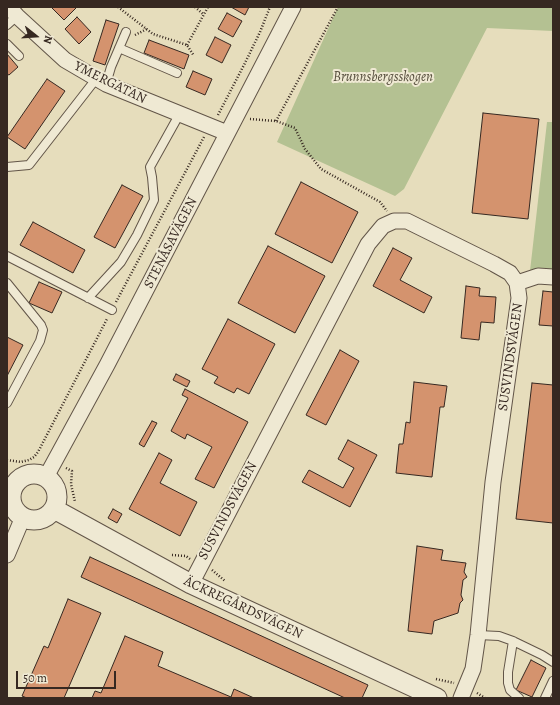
<!DOCTYPE html>
<meta charset="utf-8">
<style>
body{margin:0}
#map{position:relative;width:560px;height:705px;overflow:hidden;background:#e6ddbc;font-family:Alegreya,serif}
canvas{display:block}
.frame{position:absolute;inset:0;border:8px solid #362821;pointer-events:none}
.north{position:absolute;left:16px;top:16px;width:40px;height:40px;-webkit-text-stroke:3px #efe9d3;paint-order:stroke;rotate:107deg;font-size:11px;font-weight:700;line-height:16px;text-align:center;color:#362821}
.north::after{content:'';display:block;margin:auto;width:14px;height:18px;background:#362821;clip-path:polygon(50% 0,100% 100%,50% 72%,0 100%)}
.scale{position:absolute;left:16px;top:671px;width:100px;height:18px;box-sizing:border-box;border:2px solid #362821;border-top:0;padding-left:5px;font-size:12px;line-height:14px;white-space:nowrap;color:#362821;-webkit-text-stroke:3px #efe9d3;paint-order:stroke}
</style>
<div id="map">
<canvas width="560" height="705"></canvas>
<div class="frame"></div>
<div class="north">N</div>
<div class="scale">50 m</div>
</div>
<script>
const context = document.querySelector('canvas').getContext('2d');
context.lineJoin = 'round';
function paint(path, color) {
  context.fillStyle = color;
  context.fill(path, 'evenodd');
}
function toPath(rows) {
  const path = new Path2D();
  for (const r of rows) {
    if (r.length === 3) {
      path.moveTo(r[0] + r[2], r[1]);
      path.arc(r[0], r[1], r[2], 0, 2 * Math.PI);
      continue;
    }
    path.moveTo(r[0], r[1]);
    for (let i = 2; i < r.length; i += 2) path.lineTo(r[i], r[i + 1]);
  }
  return path;
}
function strokePath(path, color, width, dash) {
  context.strokeStyle = color;
  context.lineWidth = width;
  context.lineCap = dash ? 'butt' : 'round';
  context.setLineDash(dash || []);
  context.stroke(path);
}
function write(font, color, halo, rows, align = 'center') {
  context.font = font + ' Alegreya,serif';
  context.lineWidth = 4;
  context.setLineDash([]);
  context.textBaseline = 'middle';
  context.strokeStyle = halo;
  context.fillStyle = color;
  for (const [text, x, y, turn = 0] of rows) {
    context.save();
    context.translate(x, y);
    context.rotate((+turn || 0) * Math.PI / 180);
    context.textAlign = isNaN(turn) ? turn : align;
    if (halo) context.strokeText(text, 0, 0);
    context.fillText(text, 0, 0);
    context.restore();
  }
}
const green = toPath([
 [338,7,553,7,553,31,487,28,404,189,395,196,277,142],
 [547,122,553,122,553,272,530,271]
]);
const building = toPath([
 [51,7,77,7,64,20,51,7],
 [231,7,249,7,245,15,231,7],
 [227,13,242,21,233,37,218,29,227,13],
 [77,17,91,32,79,44,65,29,77,17],
 [106,20,119,24,105,65,93,61,106,20],
 [215,37,231,45,222,63,206,55,215,37],
 [149,40,189,55,184,69,144,53,149,40],
 [7,54,18,67,9,75,7,74,7,54],
 [193,71,212,79,205,95,186,87,193,71],
 [47,79,65,91,25,149,7,137,47,79],
 [483,113,539,119,528,219,472,213,483,113],
 [301,182,358,212,332,263,275,234,301,182],
 [122,185,143,196,115,248,94,237,122,185],
 [33,222,85,250,73,273,20,245,33,222],
 [268,246,325,276,295,333,238,303,268,246],
 [393,248,412,258,400,280,432,297,424,313,373,286,393,248],
 [39,282,62,292,52,313,29,303,39,282],
 [466,286,480,288,479,296,496,297,494,323,481,322,479,340,461,338,466,286],
 [543,291,553,292,553,326,539,325,543,291],
 [228,319,275,344,249,394,237,388,234,393,214,383,218,377,202,369,228,319],
 [7,337,23,345,7,376,7,337],
 [340,350,359,361,326,425,306,415,340,350],
 [176,374,190,381,187,387,173,380,176,374],
 [414,382,447,386,444,407,440,407,432,477,396,473,399,444,403,444,406,422,410,423,414,382],
 [532,383,553,385,553,523,516,519,532,383],
 [185,389,248,422,214,488,195,479,212,447,187,434,185,439,171,431,188,398,182,395,185,389],
 [152,421,157,423,144,447,139,444,152,421],
 [348,440,377,455,350,507,302,482,309,470,343,488,354,468,338,459,348,440],
 [159,453,172,460,160,483,197,502,180,536,129,509,159,453],
 [113,509,122,514,117,523,108,518,113,509],
 [417,546,443,550,441,560,466,563,464,572,467,577,463,580,461,595,463,600,460,603,458,613,434,621,432,634,408,631,417,546],
 [90,557,368,685,362,698,345,698,81,577,90,557],
 [68,599,101,613,64,698,27,698,22,696,44,646,48,648,68,599],
 [125,636,163,652,158,666,231,697,234,689,254,698,92,698,95,691,101,693,125,636],
 [531,660,546,668,532,697,516,690,531,660]
]);
const path = toPath([
 [118,7,153,34,187,45,194,56],
 [195,7,204,15],
 [135,35,147,29],
 [187,45,208,7],
 [218,115,245,63,260,32,270,7],
 [250,119,276,121,295,128,305,149,321,169,380,202,387,211],
 [276,121,338,7],
 [116,302,204,137],
 [7,460,21,462,29,460,34,457,38,452,107,319],
 [66,468,72,471,71,484,75,502],
 [172,555,186,556,190,559],
 [212,570,225,581],
 [436,679,454,683],
 [477,693,485,698]
]);
const service = toPath([
 [7,25,17,16],
 [7,44,19,56],
 [119,48,177,73],
 [106,84,111,67,126,32],
 [7,167,29,165,96,79],
 [7,256,112,310],
 [7,283,41,325,43,330,40,341,7,403],
 [88,298,121,262,137,235,154,200,152,177,150,167,179,115],
 [478,635,499,636,513,641,542,655,553,662],
 [513,641,508,672,508,683,510,690,519,698],
 [545,698,553,681]
]);
const minor = toPath([
 [9,7,17,16,65,60,106,84,227,133],
 [517,283,538,276,553,277],
 [46,477,107,365,293,7],
 [7,555,23,517],
 [191,584,368,244,383,226,394,221,407,221,494,264,510,273,517,283,519,298,493,482,478,635,473,669,461,698]
]);
const tertiary = toPath([
 [34,497,23],
 [54,509,191,584,437,698]
]);
const parkNames = [
 ["Brunnsbergsskogen",383,78]
];
const streetNames = [
 ["YMERGATAN",110,83,26],
 ["STENÅSAVÄGEN",171,243,-63],
 ["SUSVINDSVÄGEN",511,357,-82],
 ["SUSVINDSVÄGEN",228,511,-62],
 ["ÄCKREGÅRDSVÄGEN",243,608,25]
];
paint(green, '#b4c192');
paint(building, '#d4936e');
strokePath(building, '#362821', 1);
strokePath(service, '#625548', 10);
strokePath(minor, '#625548', 17);
strokePath(tertiary, '#625548', 21);
strokePath(path, '#362821', 2.5, [1, 2]);
strokePath(service, '#efe9d3', 8);
strokePath(minor, '#efe9d3', 15);
strokePath(tertiary, '#efe9d3', 19);
write('italic 14px', '#564e3d', '#efe9d3', parkNames);
write('14px', '#362821', '#efe9d3', streetNames);
</script>
